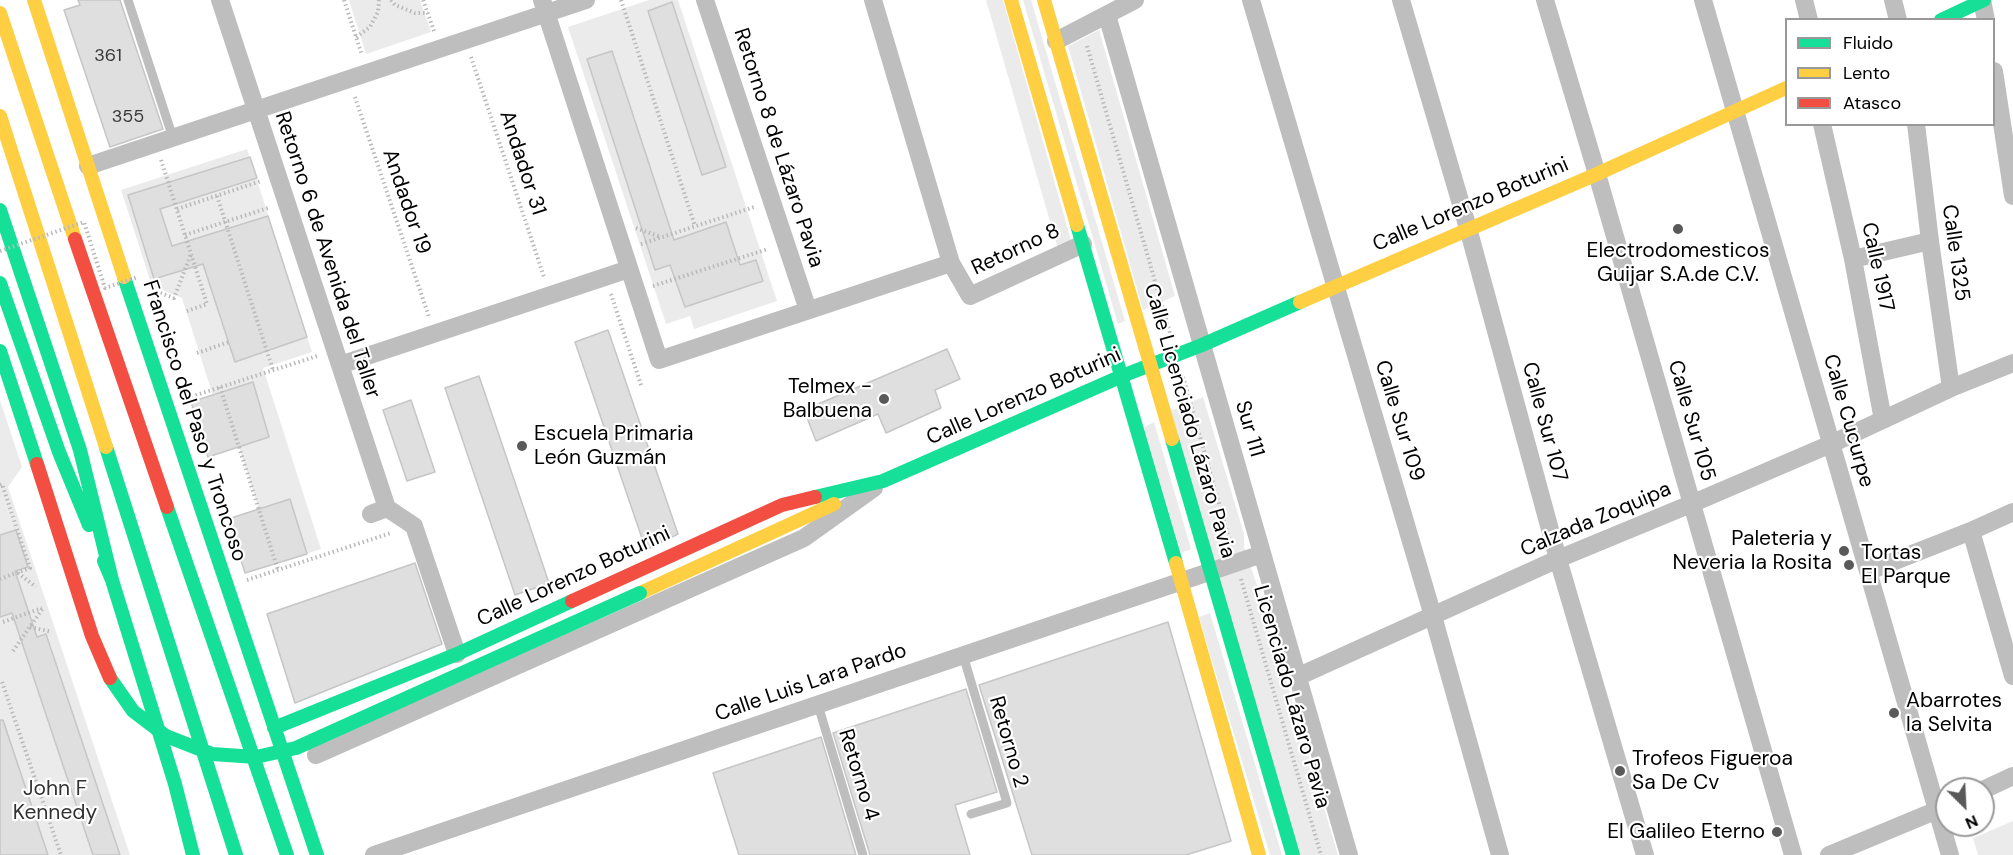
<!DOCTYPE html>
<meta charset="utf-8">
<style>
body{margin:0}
#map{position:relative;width:2013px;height:855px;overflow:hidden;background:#fff;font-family:"DM Sans",sans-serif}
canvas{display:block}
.legend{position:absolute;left:1785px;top:18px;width:210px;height:108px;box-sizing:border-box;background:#fff;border:2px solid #999;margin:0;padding:8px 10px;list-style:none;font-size:18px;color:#000}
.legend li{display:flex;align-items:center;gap:12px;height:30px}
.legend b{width:30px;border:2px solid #999}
.north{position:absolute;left:1935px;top:777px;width:60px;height:60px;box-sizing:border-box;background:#fff;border:2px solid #999;border-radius:50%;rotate:156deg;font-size:16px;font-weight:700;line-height:24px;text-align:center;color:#000}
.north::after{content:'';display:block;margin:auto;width:21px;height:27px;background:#595959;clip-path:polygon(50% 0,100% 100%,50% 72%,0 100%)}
</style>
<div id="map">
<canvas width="2013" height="855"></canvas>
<ul class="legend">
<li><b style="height:8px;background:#16e098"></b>Fluido</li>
<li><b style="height:8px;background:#ffcf43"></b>Lento</li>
<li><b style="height:8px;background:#f24e42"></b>Atasco</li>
</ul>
<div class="north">N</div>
</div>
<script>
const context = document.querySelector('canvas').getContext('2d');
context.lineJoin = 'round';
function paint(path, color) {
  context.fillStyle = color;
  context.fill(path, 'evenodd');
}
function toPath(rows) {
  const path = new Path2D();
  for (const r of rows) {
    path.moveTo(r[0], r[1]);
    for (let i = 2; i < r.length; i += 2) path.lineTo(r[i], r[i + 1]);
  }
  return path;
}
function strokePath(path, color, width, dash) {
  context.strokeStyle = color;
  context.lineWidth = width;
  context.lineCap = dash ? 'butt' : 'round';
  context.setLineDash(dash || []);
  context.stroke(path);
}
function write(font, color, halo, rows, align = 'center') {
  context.font = font + ' "DM Sans",sans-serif';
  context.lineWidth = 4.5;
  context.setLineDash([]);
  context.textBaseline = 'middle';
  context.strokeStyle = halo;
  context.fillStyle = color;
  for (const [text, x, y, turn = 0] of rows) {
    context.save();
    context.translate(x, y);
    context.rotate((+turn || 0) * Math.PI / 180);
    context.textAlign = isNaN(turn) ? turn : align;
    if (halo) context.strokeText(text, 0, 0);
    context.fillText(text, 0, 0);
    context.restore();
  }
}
const green = toPath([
 [349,0,420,0,431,32,366,54],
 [649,0,678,0,777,301,694,329,690,316,666,324,568,27],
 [986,0,1003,0,1072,244,1058,249],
 [1023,0,1031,0,1125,321,1118,324],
 [1099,30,1175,296,1143,310,1068,46],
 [247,149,312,352,263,368,321,549,268,566,259,509,239,447,230,450,182,298,152,286,121,190],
 [1203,397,1244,534,1244,547,1263,603,1338,855,1300,855,1170,411],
 [0,400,22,467,8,487,130,855,0,855],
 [1154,422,1191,549,1181,553,1144,427],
 [1210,613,1282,855,1270,855,1199,617],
 [2013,821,2013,855,1978,855,1973,838]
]);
const building = toPath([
 [78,0,120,0,163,129,110,147,64,10,80,5,78,0],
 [672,2,726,167,702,175,648,11,672,2],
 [612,51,674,240,726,222,740,265,756,260,763,281,685,307,670,265,655,270,587,59,612,51],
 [250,157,257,178,160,209,172,246,268,216,307,337,235,362,203,264,154,279,128,195,250,157],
 [608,330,678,534,646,550,575,342,608,330],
 [947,349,960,379,935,390,941,408,886,433,878,414,816,441,804,410,947,349],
 [479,376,549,583,515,595,445,388,479,376],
 [253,382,269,437,208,457,191,402,253,382],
 [411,400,435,472,407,481,383,410,411,400],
 [290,499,307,554,245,573,228,519,290,499],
 [16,530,28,567,15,571,37,637,46,634,120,855,93,855,12,613,0,617,0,535,16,530],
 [415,563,442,644,295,703,267,614,415,563],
 [1168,622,1231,841,1186,855,1032,855,979,685,1168,622],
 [966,689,997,792,955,805,970,855,870,855,833,733,966,689],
 [0,720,3,720,48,855,0,855,0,720],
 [821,737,856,855,739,855,713,773,821,737]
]);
const path = toPath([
 [344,0,362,55],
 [391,0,395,5,415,13,428,13],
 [423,0,434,31],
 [621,0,695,226],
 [356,37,370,27,378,12,379,0],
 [1087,46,1170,333],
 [471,57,544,277],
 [355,97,429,317],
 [161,160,207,304,184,312],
 [217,196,273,370],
 [177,209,261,181],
 [636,228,661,237],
 [185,235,268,208],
 [641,244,754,207],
 [653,286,768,249],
 [152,290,174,298,191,254],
 [611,294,642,388],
 [197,353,229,342],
 [1183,377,1231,546],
 [220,387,278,570],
 [187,398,317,356],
 [0,485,2,484,30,568,0,579],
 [18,573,36,587],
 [1241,579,1321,855],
 [247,580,391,533],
 [3,622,42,608],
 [30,627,52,632],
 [13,651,43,608],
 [2,682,61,855]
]);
const lane = toPath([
 [128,0,173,138],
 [963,655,1007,803,971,814],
 [818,705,863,855]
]);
const street = toPath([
 [220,0,387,508,371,514],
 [542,0,659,360,951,263],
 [705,0,808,310],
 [873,0,951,263,970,296,1083,244],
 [1251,0,1433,616,1500,855],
 [1401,0,1468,228,1558,559,1645,855],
 [1545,0,1597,174,1793,855],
 [1703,0,1950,855],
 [1804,0,1809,20],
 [1893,0,1898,20],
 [1982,0,1986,20],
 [1107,15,1349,855],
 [1056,41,1135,0],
 [1994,71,2013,196],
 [1822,124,1853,259,1883,420],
 [1916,124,1930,241,1951,388],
 [88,166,586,0],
 [1853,259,1930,241],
 [340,365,629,269],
 [387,508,414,526,457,654],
 [1971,531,2013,676],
 [1869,571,1971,531,2013,512],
 [1297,677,1558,559,1691,504,1831,444,1951,388,2013,363],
 [316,755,804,538,874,488],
 [1983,790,2013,776],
 [374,855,1262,554],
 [1829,855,1947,806]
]);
const fast = toPath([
 [1941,20,1984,0],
 [0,210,80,450,112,580],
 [1077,225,1176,563],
 [124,277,317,855],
 [0,283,59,452,89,525],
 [0,351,37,464],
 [1172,439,1293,855],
 [106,447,236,855],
 [815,497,883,481,1122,376,1202,345,1300,302],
 [167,507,287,855],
 [104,561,112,580,175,784,193,855],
 [274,728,457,654,572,601]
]);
const slow = toPath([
 [34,0,124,277],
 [1011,0,1077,225],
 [1044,0,1172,439],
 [0,13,75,239],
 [0,116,106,447],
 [1300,302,1597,174,1786,88],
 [1176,563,1259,855],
 [640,593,834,504]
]);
const jam = toPath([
 [75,239,167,507],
 [572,601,782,505,815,497]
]);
const pathBridge = toPath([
 [0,251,84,222,105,288,138,277]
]);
const fastBridge = toPath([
 [110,678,133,711,166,736,212,754,256,757,296,748,640,593]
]);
const jamBridge = toPath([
 [37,464,92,636,110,678]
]);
const markers = [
 [1678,229,6,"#595959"],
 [884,399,6,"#595959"],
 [522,446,6,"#595959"],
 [1844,551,6,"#595959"],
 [1849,565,6,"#595959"],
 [1894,713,6,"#595959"],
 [1620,771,6,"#595959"],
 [1777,832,6,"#595959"]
];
const numberNames = [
 ["361",108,56],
 ["355",128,117]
];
const streetNames = [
 ["Retorno 8 de Lázaro Pavia",778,148,72],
 ["Andador 31",522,163,72],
 ["Andador 19",406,202,71],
 ["Calle Lorenzo Boturini",1471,205,-23],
 ["Retorno 8",1016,250,-25],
 ["Calle 1325",1955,253,82],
 ["Retorno 6 de Avenida del Taller",327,255,72],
 ["Calle 1917",1877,267,78],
 ["Calle Lorenzo Boturini",1024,397,-24],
 ["Francisco del Paso y Troncoso",194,421,72],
 ["Calle Licenciado Lázaro Pavia",1189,421,74],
 ["Calle Sur 109",1399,421,73],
 ["Calle Sur 105",1691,421,74],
 ["Calle Cucurpe",1848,421,74],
 ["Calle Sur 107",1544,422,75],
 ["Sur 111",1249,429,74],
 ["Calzada Zoquipa",1596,520,-23],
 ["Calle Lorenzo Boturini",574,577,-25],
 ["Calle Luis Lara Pardo",811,683,-19],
 ["Licenciado Lázaro Pavia",1291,697,74],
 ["Retorno 2",1008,742,74],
 ["Retorno 4",858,775,73]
];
const poiNames = [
 ["Electrodomesticos",1678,251,"center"],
 ["Guijar S.A.de C.V.",1678,275,"center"],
 ["Telmex -",872,387,"right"],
 ["Balbuena",872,411,"right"],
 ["Escuela Primaria",534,434],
 ["León Guzmán",534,458],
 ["Paleteria y",1832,539,"right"],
 ["Neveria la Rosita",1832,563,"right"],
 ["Tortas",1861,553],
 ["El Parque",1861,577],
 ["Abarrotes",1906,701],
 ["la Selvita",1906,725],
 ["Trofeos Figueroa",1632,759],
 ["Sa De Cv",1632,783],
 ["El Galileo Eterno",1765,832,"right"]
];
const parkNames = [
 ["John F",55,789],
 ["Kennedy",55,813]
];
paint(green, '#ebebeb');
paint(building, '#dfdfdf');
strokePath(building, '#c6c6c6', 1.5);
strokePath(path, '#b9b9b9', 4, [1.5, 3]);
strokePath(lane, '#bebebe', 9);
strokePath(street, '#bebebe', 18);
strokePath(fast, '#16e098', 14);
strokePath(slow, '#ffcf43', 14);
strokePath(jam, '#f24e42', 14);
strokePath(pathBridge, '#b9b9b9', 4, [1.5, 3]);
strokePath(fastBridge, '#16e098', 14);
strokePath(jamBridge, '#f24e42', 14);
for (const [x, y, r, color] of markers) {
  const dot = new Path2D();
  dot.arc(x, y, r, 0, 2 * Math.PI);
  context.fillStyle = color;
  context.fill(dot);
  strokePath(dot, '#fff', 2);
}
write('18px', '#383838', null, numberNames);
write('21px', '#000', '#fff', streetNames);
write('21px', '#000', '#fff', poiNames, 'left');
write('21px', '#323232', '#fff', parkNames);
</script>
